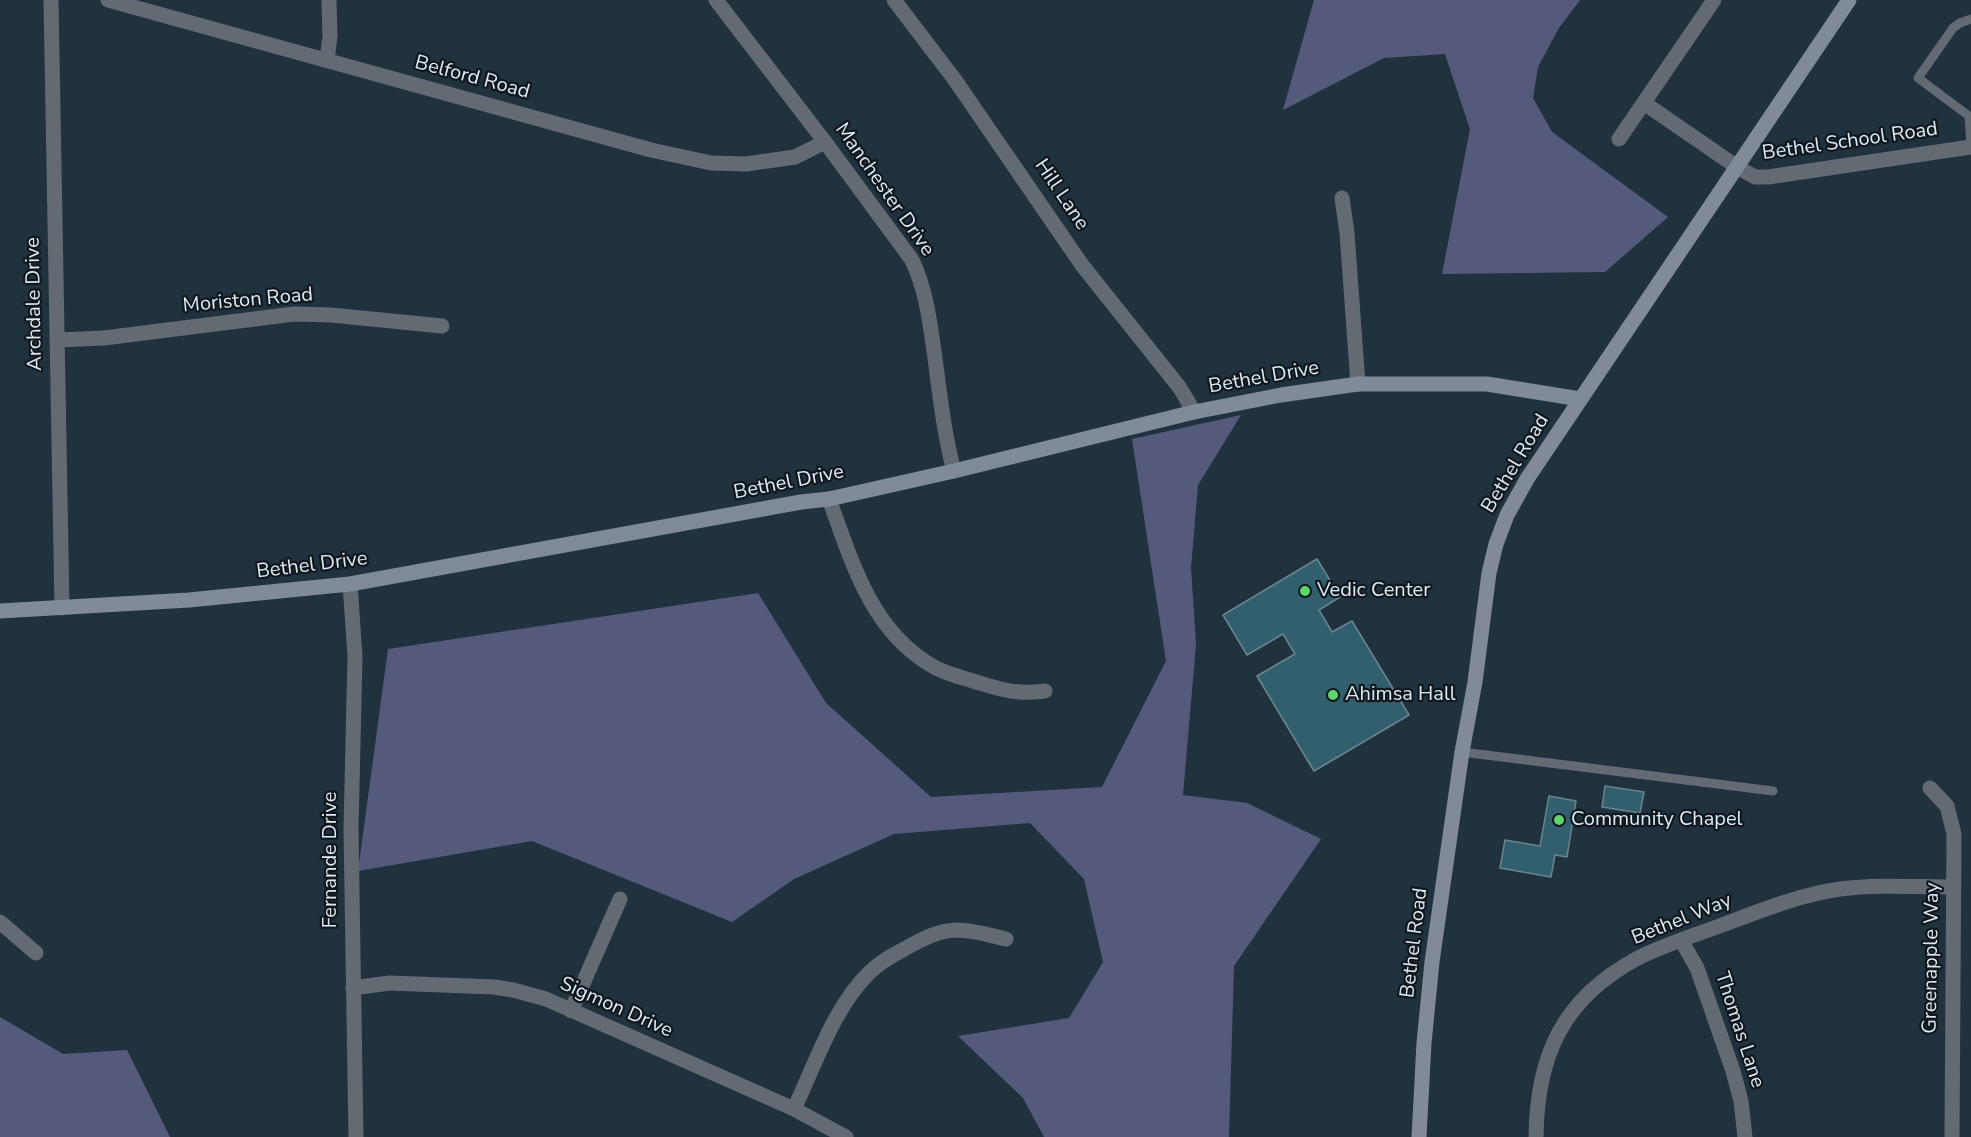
<!DOCTYPE html>
<html>
<head>
<meta charset="utf-8">
<style>
	body { margin:0 }
	canvas { display:block; background:#1f323e }
</style>
</head>
<body>
<canvas width="1971" height="1137"></canvas>
<script>
const c = document.querySelector('canvas').getContext('2d');
c.lineJoin = 'round';
function paint(path, color) {
  c.fillStyle = color;
  c.fill(path, 'evenodd');
}
function stroke(path, color, width, dash) {
  c.strokeStyle = color;
  c.lineWidth = width;
  c.lineCap = dash ? 'butt' : 'round';
  c.setLineDash(dash || []);
  c.stroke(path);
}
function drawText(font, color, halo, rows, align = 'center') {
  c.font = font + ' "Nunito Sans",sans-serif';
  c.lineWidth = 4.5;
  c.setLineDash([]);
  c.textBaseline = 'middle';
  c.strokeStyle = halo;
  c.fillStyle = color;
  for (const [text, x, y, turn = 0] of rows) {
    c.save();
    c.translate(x, y);
    c.rotate((+turn || 0) * Math.PI / 180);
    c.textAlign = isNaN(turn) ? turn : align;
    if (halo) c.strokeText(text, 0, 0);
    c.fillText(text, 0, 0);
    c.restore();
  }
}
const forest = new Path2D(`
	M 1314,0 L 1580,0 L 1559,28 L 1538,67 L 1533,98 L 1552,132 L 1668,217 L 1605,272 L 1442,274 L 1470,129 L 1445,54 L 1384,58 L 1283,110 Z
	M 1241,415 L 1198,485 L 1191,568 L 1196,644 L 1183,795 L 1247,803 L 1321,839 L 1234,966 L 1229,1137 L 1044,1137 L 1023,1098 L 958,1036 L 1069,1018 L 1103,962 L 1084,879 L 1030,823 L 894,834 L 794,879 L 732,922 L 532,841 L 358,871 L 388,649 L 758,593 L 826,703 L 931,797 L 1102,787 L 1166,661 L 1132,439 Z
	M 0,1017 L 63,1054 L 127,1050 L 170,1137 L 0,1137 Z`);
const building = new Path2D(`
	M 1317,559 L 1340,597 L 1319,610 L 1332,632 L 1352,621 L 1409,715 L 1314,771 L 1257,676 L 1295,654 L 1283,634 L 1247,655 L 1223,615 Z
	M 1605,786 L 1644,792 L 1640,813 L 1602,807 Z
	M 1549,796 L 1576,801 L 1567,857 L 1555,855 L 1551,877 L 1500,868 L 1505,840 L 1540,846 Z`);
const lane = new Path2D(`
	M 1971,19 L 1960,23 L 1953,28 L 1918,78 L 1969,116 L 1971,144
	M 1462,752 L 1773,791`);
const street = new Path2D(`
	M 51,0 L 62,608
	M 108,0 L 651,150 L 711,163 L 746,164 L 795,157 L 825,142
	M 716,0 L 825,142 L 912,260 C 927,292 930,324 935,358 C 940,396 944,434 954,471
	M 894,0 L 955,80 L 1082,265 L 1180,388 L 1194,412
	M 327,60 L 330,36 L 329,0
	M 1644,103 L 1737,167 L 1755,177 L 1768,177 L 1971,147
	M 1619,139 L 1714,0
	M 1342,198 L 1347,233 L 1358,384
	M 57,340 L 104,338 L 294,314 L 331,315 L 442,326
	M 829,499 C 851,559 869,625 926,662 C 940,672 957,676 973,681 C 1000,689 1015,695 1045,691
	M 350,584 L 355,656 L 351,829 L 356,1137
	M 1930,788 L 1947,806 L 1954,834 L 1952,1137
	M 0,922 L 36,953
	M 1681,940 L 1697,968 L 1733,1071 L 1741,1101 L 1745,1137
	M 353,988 L 389,983 L 494,987 L 513,990 L 546,999 L 794,1109 L 846,1137
	M 571,1011 L 620,899
	M 794,1109 C 815,1065 834,1006 870,972 C 881,961 895,954 908,947 C 924,938 938,931 956,930 C 973,930 989,935 1006,939
	M 1536,1137 C 1537,1055 1563,998 1638,958 C 1662,946 1689,937 1714,928 C 1755,913 1797,895 1840,889 C 1878,884 1916,887 1954,887`);
const secondary = new Path2D(`
	M 0,611 L 189,600 L 350,584 L 801,502 L 829,499 L 954,471 L 1194,412 L 1281,395 L 1358,384 L 1487,384 L 1580,399
	M 1419,1137 L 1424,1043 L 1432,962 L 1462,752 L 1475,682 L 1489,573 L 1496,544 L 1507,515 L 1527,479 L 1849,0`);
const markers = [
	[1305,591,6,"#60d56b"],
	[1333,695,6,"#60d56b"],
	[1559,820,6,"#60d56b"]
];
const streetNames = [
	["Belford Road",472,78,15],
	["Bethel School Road",1850,142,-8],
	["Manchester Drive",884,190,55],
	["Hill Lane",1061,195,56],
	["Moriston Road",248,301,-5],
	["Archdale Drive",35,304,-91],
	["Bethel Drive",1264,378,-10],
	["Bethel Road",1516,464,-59],
	["Bethel Drive",789,483,-11],
	["Bethel Drive",312,566,-7],
	["Fernande Drive",331,860,-90],
	["Bethel Way",1682,920,-22],
	["Bethel Road",1415,943,-83],
	["Greenapple Way",1932,958,-89],
	["Sigmon Drive",616,1008,24],
	["Thomas Lane",1739,1030,72]
];
const poiNames = [
	["Vedic Center",1317,591],
	["Ahimsa Hall",1345,695],
	["Community Chapel",1571,820]
];
paint(forest, '#555a7c');
paint(building, '#315f6e');
stroke(building, '#6b858e', 1.5);
stroke(lane, '#646a72', 9);
stroke(street, '#646a72', 15);
stroke(secondary, '#818a97', 15);
for (const [x, y, r, color] of markers) {
  const dot = new Path2D();
  dot.arc(x, y, r, 0, 2 * Math.PI);
  c.fillStyle = color;
  c.fill(dot);
  stroke(dot, '#10181e', 2);
}
drawText('20px', '#dee9f1', '#10181e', streetNames);
drawText('20px', '#dee9f1', '#10181e', poiNames, 'left');
</script>
</body>
</html>
